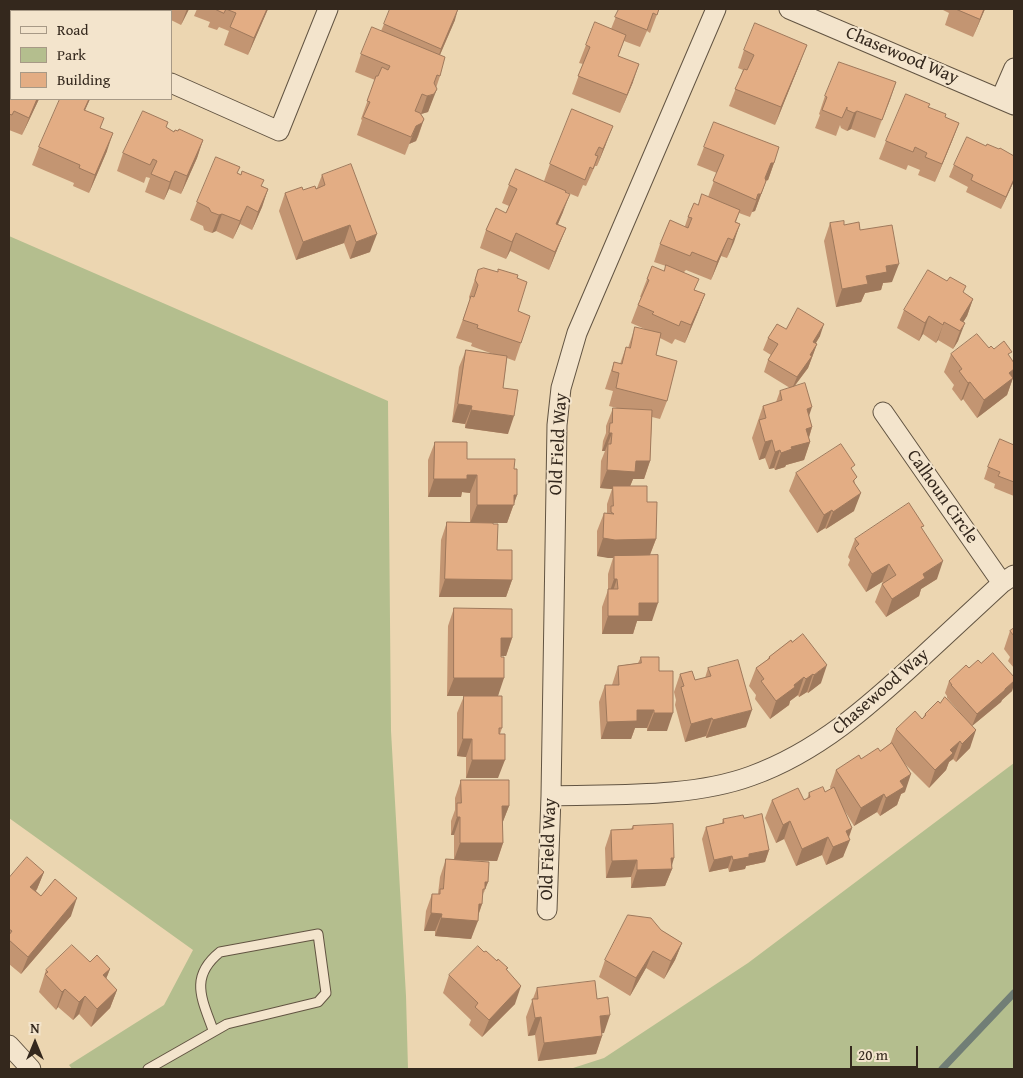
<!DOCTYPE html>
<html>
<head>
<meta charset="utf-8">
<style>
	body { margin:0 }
	#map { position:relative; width:1023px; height:1078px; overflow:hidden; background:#ecd6b1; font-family:"Gentium Book Plus",serif }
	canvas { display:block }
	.frame { position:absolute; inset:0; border:10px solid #34281d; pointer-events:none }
	.legend { position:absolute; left:10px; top:10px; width:162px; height:90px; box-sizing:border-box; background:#f3e4cc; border:1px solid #a79986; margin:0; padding:6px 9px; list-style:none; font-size:15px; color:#34281d }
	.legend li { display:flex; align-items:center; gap:10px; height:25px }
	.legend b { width:25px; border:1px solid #a79986 }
	.north { position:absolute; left:10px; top:1018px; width:50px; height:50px; -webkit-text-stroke:4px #f3e4cc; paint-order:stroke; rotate:0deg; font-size:14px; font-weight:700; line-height:20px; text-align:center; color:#34281d }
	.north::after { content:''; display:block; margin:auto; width:18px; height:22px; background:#34281d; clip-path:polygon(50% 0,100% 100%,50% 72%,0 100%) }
	.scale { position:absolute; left:850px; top:1046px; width:68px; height:22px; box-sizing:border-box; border:2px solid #34281d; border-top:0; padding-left:6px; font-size:15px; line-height:18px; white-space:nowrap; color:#34281d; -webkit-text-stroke:4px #f3e4cc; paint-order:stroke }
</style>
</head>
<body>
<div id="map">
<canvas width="1023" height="1078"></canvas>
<div class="frame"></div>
<ul class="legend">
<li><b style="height:6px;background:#f3e4cc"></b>Road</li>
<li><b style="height:14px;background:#b4be8e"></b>Park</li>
<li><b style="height:14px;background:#e3ad84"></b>Building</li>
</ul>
<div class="north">N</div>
<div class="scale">20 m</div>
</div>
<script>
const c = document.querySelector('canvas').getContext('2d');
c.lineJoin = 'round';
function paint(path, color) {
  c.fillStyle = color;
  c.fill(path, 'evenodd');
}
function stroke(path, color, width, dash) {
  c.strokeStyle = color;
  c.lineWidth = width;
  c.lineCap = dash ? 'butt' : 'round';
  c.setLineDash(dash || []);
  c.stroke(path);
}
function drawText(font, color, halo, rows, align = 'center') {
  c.font = font + ' "Gentium Book Plus",serif';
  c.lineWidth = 4;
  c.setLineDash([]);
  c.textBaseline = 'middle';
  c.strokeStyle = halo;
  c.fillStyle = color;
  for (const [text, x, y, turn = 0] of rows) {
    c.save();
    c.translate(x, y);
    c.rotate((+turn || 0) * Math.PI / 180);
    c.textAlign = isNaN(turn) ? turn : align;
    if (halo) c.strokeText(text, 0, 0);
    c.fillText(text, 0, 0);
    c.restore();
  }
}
const green = new Path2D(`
	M 9,236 L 388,401 L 391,731 L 406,996 L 408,1069 L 72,1069 L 69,1065 L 164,1005 L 193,950 L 9,818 Z
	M 1014,763 L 1014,1069 L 570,1069 L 604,1058 L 748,963 Z`);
const stream = new Path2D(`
	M 942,1069 L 1014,993`);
const lane = new Path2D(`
	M 148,1069 L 227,1024 L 318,1002 L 326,993 L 318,934 L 220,952 C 189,977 202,999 213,1030`);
const street = new Path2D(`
	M 789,9 L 1014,105
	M 9,11 L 11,12
	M 171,83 L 279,131 L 328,9
	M 1001,98 L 1014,68
	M 883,412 L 1002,583
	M 551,796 C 614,794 691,798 751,776 C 818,752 869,706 921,658 C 948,633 975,608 1002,583 L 1014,575
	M 547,910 L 551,796 L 557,425 L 561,388 L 577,333 L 716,9
	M 9,1045 L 31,1069`);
const wall = new Path2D(`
	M 162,9 L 189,9 L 181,25 L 171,20 L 171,11 L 166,11 Z
	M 197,9 L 268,9 L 248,55 L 224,45 L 229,31 L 219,27 L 217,30 L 208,27 L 210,22 L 194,16 Z
	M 619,9 L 659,9 L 650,33 L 647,31 L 640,47 L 624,41 L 618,56 L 633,82 L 620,113 L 572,94 L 583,64 L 579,63 L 586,45 L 611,29 Z
	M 941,9 L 985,9 L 973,37 L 945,25 L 949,13 Z
	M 455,20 L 440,55 L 440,76 L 428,112 L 421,114 L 424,119 L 418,137 L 416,141 L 409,144 L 405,155 L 357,135 L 362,120 L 361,119 L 375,80 L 355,72 L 361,54 L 381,31 L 384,24 Z
	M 9,49 L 11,99 L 39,99 L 22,135 L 9,130 Z
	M 744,50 L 800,63 L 775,125 L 729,106 L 743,70 L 738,68 Z
	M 896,82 L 875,138 L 851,129 L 847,131 L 841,128 L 840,125 L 836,136 L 815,128 L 820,115 L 819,114 L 825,96 Z
	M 89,99 L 90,99 L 85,110 L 100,128 L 107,151 L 89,193 L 73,186 L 74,183 L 32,165 L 39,147 Z
	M 928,107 L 945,117 L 959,123 L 952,141 L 935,182 L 918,175 L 920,170 L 908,165 L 906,170 L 879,159 L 886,141 Z
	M 166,128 L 174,132 L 203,140 L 197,158 L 181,194 L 169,189 L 164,200 L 145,192 L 150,178 L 146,177 L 144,183 L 117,171 L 123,153 Z
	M 606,144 L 597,166 L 595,166 L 586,186 L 583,185 L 578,197 L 566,192 L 563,212 L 558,224 L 566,228 L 559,245 L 549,270 L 510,251 L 506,259 L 480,248 L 486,230 L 506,213 L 509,206 L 502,203 L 509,185 L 544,181 L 550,164 Z
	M 986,146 L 1014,156 L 1014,181 L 1001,209 L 966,192 L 968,187 L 949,177 L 954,165 Z
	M 704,147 L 774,163 L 768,180 L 766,181 L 755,211 L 752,212 L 750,217 L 739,213 L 736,222 L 740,224 L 727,258 L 721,256 L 711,280 L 686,270 L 684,272 L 695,290 L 705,294 L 685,343 L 675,339 L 672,344 L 660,338 L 656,355 L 667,401 L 660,419 L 652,417 L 650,461 L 644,479 L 633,479 L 630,486 L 647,502 L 656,539 L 650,555 L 652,621 L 637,621 L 633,634 L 602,634 L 602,607 L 608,590 L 608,574 L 613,558 L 597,556 L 597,531 L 604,513 L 607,513 L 607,504 L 612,489 L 600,488 L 601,461 L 605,451 L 602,451 L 603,441 L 606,433 L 606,426 L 613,408 L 621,409 L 609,406 L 613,391 L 605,389 L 614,362 L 620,364 L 626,347 L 628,348 L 635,327 L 647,330 L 631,323 L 641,297 L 640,297 L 647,279 L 664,271 L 666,266 L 654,262 L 660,244 L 685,226 L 688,217 L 698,205 L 708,197 L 717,173 L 697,165 Z
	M 238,173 L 268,189 L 262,207 L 252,230 L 240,224 L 233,239 L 216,231 L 212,233 L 204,230 L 203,226 L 190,220 L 197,202 Z
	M 322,175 L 370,252 L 350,259 L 344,243 L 296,260 L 279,211 L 285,193 L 317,188 Z
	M 830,223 L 844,225 L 860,230 L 892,282 L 883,283 L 881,290 L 865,293 L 861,302 L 836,307 L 824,241 Z
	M 478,270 L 517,278 L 518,311 L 521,343 L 515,361 L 507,358 L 503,388 L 508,434 L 465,428 L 465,424 L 452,422 L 459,367 L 466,350 L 493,354 L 471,346 L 472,343 L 456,338 L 470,300 L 469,297 Z
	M 964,293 L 973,299 L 967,316 L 963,322 L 958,341 L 953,349 L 938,340 L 936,343 L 923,334 L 919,341 L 897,328 L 904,310 Z
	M 786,329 L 820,336 L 816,343 L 817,344 L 808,368 L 794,387 L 809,416 L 812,427 L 809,438 L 810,442 L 804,460 L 786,465 L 785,467 L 775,470 L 774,468 L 769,469 L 765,458 L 759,460 L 752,438 L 763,406 L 776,402 L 780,391 L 790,388 L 764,372 L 768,360 L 771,355 L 763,350 L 768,338 Z
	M 989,348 L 994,349 L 1010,357 L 1014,375 L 1007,395 L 977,418 L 963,399 L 961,401 L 952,389 L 954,385 L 944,372 L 951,354 Z
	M 435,442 L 467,459 L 514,469 L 517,495 L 507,523 L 493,523 L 497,550 L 512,580 L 506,597 L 439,597 L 441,540 L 447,522 L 470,522 L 470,493 L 462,492 L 461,497 L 428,497 L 428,460 Z
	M 1014,445 L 1014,496 L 994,488 L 995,484 L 984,479 L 988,467 Z
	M 853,471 L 855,484 L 854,511 L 826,529 L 825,528 L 817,533 L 789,491 L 796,473 Z
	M 922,529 L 937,579 L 921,589 L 919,596 L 886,617 L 875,602 L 882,584 L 883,583 L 882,582 L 866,592 L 848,565 L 850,560 L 848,557 L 855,539 Z
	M 454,608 L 512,638 L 506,656 L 501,656 L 498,696 L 502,728 L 500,734 L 498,778 L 466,778 L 466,757 L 457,756 L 457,713 L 464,696 L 447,696 L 448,626 Z
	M 1014,628 L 1014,668 L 1008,661 L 1010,657 L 1004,649 L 1010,631 Z
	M 791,640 L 821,683 L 808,693 L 807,692 L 799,697 L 798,695 L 790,701 L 789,705 L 770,719 L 755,699 L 756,695 L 749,686 L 756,668 L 767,660 L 769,657 Z
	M 641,657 L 659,671 L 667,731 L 647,731 L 647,728 L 635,728 L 631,739 L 601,739 L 599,702 L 605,685 L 612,685 L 618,666 L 638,663 Z
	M 981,663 L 1014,677 L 1014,684 L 1012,691 L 1002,700 L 1001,702 L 972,726 L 970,748 L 956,762 L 953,759 L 949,762 L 946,770 L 929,788 L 903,762 L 905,792 L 901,794 L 897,805 L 880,816 L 877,812 L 854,826 L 843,808 L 852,828 L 843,857 L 826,865 L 822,855 L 796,866 L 784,839 L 776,843 L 765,818 L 772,800 L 804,800 L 807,799 L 809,793 L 825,792 L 831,789 L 830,787 L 836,770 L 880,751 L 890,744 L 896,729 L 922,719 L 925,714 L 970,724 L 947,698 L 947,696 L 945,693 L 949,681 L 969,668 Z
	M 708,668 L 746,727 L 706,738 L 706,736 L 685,742 L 675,705 L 676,700 L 674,692 L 680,674 L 695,680 L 705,678 Z
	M 461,780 L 509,806 L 502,824 L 503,843 L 497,861 L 465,860 L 488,882 L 482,896 L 482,904 L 471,939 L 435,936 L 435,931 L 424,931 L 426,911 L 432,894 L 438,894 L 440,877 L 446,859 L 454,860 L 454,835 L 451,835 L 451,821 L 455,810 L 455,798 Z
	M 744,818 L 769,850 L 765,862 L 746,866 L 745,869 L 729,872 L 728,868 L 709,872 L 702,839 L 706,827 L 722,823 L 723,819 Z
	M 633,826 L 672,866 L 672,869 L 665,886 L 631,888 L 631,877 L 606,878 L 605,848 L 611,830 L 631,829 Z
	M 44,872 L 37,889 L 36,891 L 41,896 L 71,916 L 21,974 L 9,964 L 9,878 Z
	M 661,930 L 682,943 L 675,960 L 664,979 L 646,968 L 630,996 L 599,977 L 605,960 Z
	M 484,952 L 507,970 L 515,1004 L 482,1037 L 469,1025 L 471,1020 L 443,993 L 449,975 Z
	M 90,962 L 110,969 L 106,979 L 117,990 L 110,1008 L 91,1027 L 79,1014 L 73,1020 L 58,1007 L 56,1010 L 39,992 L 46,970 Z
	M 537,988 L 597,999 L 604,1033 L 602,1033 L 602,1036 L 596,1054 L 538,1061 L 535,1035 L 528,1036 L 526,1017 Z`);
const shadedWall = new Path2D(`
	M 187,9 L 189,9 L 181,25 Z
	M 267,9 L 268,9 L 248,55 L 254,38 Z
	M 458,9 L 455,20 L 435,66 L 441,49 Z
	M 984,9 L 985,9 L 973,37 L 980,19 Z
	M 807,45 L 800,63 L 775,125 L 781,107 Z
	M 639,64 L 633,82 L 620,113 L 627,95 Z
	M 896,82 L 890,100 L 875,138 L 882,120 Z
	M 437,89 L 428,112 L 421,114 L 427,96 L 430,96 Z
	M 37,99 L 39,99 L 22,135 L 29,118 Z
	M 89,99 L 90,99 L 77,128 L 84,110 Z
	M 857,111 L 851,129 L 847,131 L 854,113 Z
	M 424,119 L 416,141 L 409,144 L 405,155 L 416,126 Z
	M 959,123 L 952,141 L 935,182 L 942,164 Z
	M 613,126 L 606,144 L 597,166 L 603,149 Z
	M 113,133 L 107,151 L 89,193 L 95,175 Z
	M 203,140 L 197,158 L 181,194 L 187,176 Z
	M 771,163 L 774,163 L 768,180 L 764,181 L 766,181 L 755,211 L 752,212 L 750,217 Z
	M 175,171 L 169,189 L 164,200 L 170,182 Z
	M 1014,179 L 1014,181 L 1001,209 L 1006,197 Z
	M 268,189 L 262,207 L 252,230 L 258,212 Z
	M 570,194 L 563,212 L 550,242 L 556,224 Z
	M 247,206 L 240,224 L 233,239 L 240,221 Z
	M 222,214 L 216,231 L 212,233 L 219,215 Z
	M 740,224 L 734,242 L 727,258 L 733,240 Z
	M 350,225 L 344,243 L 296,260 L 303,242 Z
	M 566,228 L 559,245 L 549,270 L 555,252 Z
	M 516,233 L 510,251 L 506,259 L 512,242 Z
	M 377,234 L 370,252 L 350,259 L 356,242 Z
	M 728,238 L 721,256 L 711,280 L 717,262 Z
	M 899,264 L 892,282 L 883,283 L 881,290 L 865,293 L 861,302 L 836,307 L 842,289 L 886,266 Z
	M 705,294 L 698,312 L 685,343 L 691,325 Z
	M 973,299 L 967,316 L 958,331 L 960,320 Z
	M 929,316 L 923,334 L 919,341 L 925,323 Z
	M 944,322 L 938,340 L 936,343 L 943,325 Z
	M 965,323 L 958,341 L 953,349 L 960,331 Z
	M 824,324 L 820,336 L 809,354 L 813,342 Z
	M 817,344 L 808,368 L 792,389 L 797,377 Z
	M 1014,369 L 1014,375 L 1007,395 L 977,418 L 984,400 L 1009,373 Z
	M 970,382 L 963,399 L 961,401 L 968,383 Z
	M 458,404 L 472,406 L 465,424 L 452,422 Z
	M 812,407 L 806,425 L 807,409 Z
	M 471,410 L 514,416 L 508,434 L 465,428 Z
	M 812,427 L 807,443 L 810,442 L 804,460 L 786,465 L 785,467 L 775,470 L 781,453 L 791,447 L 806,429 Z
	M 609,433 L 612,433 L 605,451 L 602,451 Z
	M 772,440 L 765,458 L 759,460 L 765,442 Z
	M 780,450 L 774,468 L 769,469 L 775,452 Z
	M 636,461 L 650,461 L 644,479 L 633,479 L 629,489 L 613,486 L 612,489 L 600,488 L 607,470 Z
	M 467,475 L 477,475 L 470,493 L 462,492 L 461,497 L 428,497 L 434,479 Z
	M 861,493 L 854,511 L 826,529 L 833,512 Z
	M 514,495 L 517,495 L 507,523 L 470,523 L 477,505 Z
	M 832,510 L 825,528 L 817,533 L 824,515 Z
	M 603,538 L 656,539 L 649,557 L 614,556 L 613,558 L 608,558 L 597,556 Z
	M 943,561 L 937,579 L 921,589 L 919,596 L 886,617 L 892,599 L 923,574 Z
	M 889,564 L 882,582 L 866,592 L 872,574 Z
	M 445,579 L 512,580 L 506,597 L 439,597 Z
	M 614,579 L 617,579 L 611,597 L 608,597 Z
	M 639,603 L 658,603 L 652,621 L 637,621 L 633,634 L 602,634 L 608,616 Z
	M 501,638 L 512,638 L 506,656 L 494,656 Z
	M 827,665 L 821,683 L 808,693 L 814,675 Z
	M 813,674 L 807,692 L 799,697 L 806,679 Z
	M 804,677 L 798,695 L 790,701 L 789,705 L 770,719 L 776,701 L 794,685 Z
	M 454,678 L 504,678 L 498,696 L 447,696 Z
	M 1014,681 L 1014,684 L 1012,691 L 1002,700 L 1001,702 L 972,726 L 977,714 Z
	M 637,710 L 654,710 L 647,728 L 635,728 L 631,739 L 601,739 L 607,722 Z
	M 752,710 L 746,727 L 706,738 L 713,720 Z
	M 654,713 L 673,713 L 667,731 L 647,731 Z
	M 712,718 L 706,736 L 685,742 L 691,724 Z
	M 976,730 L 970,748 L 956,762 L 962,744 Z
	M 463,739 L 472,739 L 466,757 L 457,756 Z
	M 960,741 L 953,759 L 949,762 L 946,770 L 929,788 L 935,770 L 950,750 Z
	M 472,760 L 505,760 L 498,778 L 466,778 Z
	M 911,774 L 905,792 L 901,794 L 897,805 L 880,816 L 886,798 L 900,781 Z
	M 884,794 L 877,812 L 854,826 L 861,808 Z
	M 502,806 L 509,806 L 502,824 Z
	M 457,817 L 460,817 L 454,835 L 451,835 Z
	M 790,821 L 784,839 L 776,843 L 783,825 Z
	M 852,828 L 847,841 L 850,840 L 843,857 L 826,865 L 833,847 L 846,831 Z
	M 828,837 L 822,855 L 796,866 L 802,849 Z
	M 460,843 L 503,843 L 497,861 L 454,860 Z
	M 769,850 L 765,862 L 746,866 L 745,869 L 729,872 L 733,860 L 749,854 Z
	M 732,856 L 728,868 L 709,872 L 714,860 Z
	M 671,858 L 674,858 L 671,869 L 672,869 L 665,886 L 631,888 L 637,870 Z
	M 637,860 L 631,877 L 606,878 L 612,861 Z
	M 44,872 L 37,889 L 24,905 L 30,887 Z
	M 485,882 L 488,882 L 481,900 L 485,889 Z
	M 77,898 L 71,916 L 21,974 L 28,957 Z
	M 479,904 L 482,904 L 476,921 L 478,921 L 471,939 L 435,936 L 441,918 Z
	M 431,913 L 442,914 L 435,931 L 424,931 Z
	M 682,943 L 675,960 L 664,979 L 671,961 Z
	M 653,951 L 646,968 L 630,996 L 636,978 Z
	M 110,969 L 103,986 L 103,975 Z
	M 521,986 L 515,1004 L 482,1037 L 489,1020 Z
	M 65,989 L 58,1007 L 56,1010 L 62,992 Z
	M 117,990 L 110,1008 L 91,1027 L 97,1009 Z
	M 85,996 L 79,1014 L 73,1020 L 79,1002 Z
	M 610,1015 L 604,1033 L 594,1034 L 600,1016 Z
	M 541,1017 L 535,1035 L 528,1036 L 535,1018 Z
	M 602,1036 L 596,1054 L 538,1061 L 544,1043 Z`);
const building = new Path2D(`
	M 215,9 L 267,9 L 254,38 L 230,27 L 236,13 L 226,9 L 224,13 Z
	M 390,9 L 458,9 L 441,49 L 384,24 Z
	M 619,9 L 659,9 L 657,15 L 653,13 L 647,30 L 615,17 Z
	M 956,9 L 984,9 L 980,19 Z
	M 595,22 L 626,35 L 618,56 L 639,64 L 627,95 L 578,76 L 590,47 L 586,45 Z
	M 755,23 L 807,45 L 781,107 L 735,89 L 744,69 L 747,70 L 754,55 L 744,50 Z
	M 372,27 L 445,57 L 440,76 L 437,75 L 434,83 L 437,89 L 434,94 L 427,96 L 422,94 L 415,111 L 420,113 L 424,119 L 422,123 L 416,126 L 411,137 L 363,117 L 370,102 L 367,101 L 376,76 L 378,76 L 382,67 L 388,70 L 390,66 L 361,54 Z
	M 9,49 L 11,50 L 11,99 L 37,99 L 29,118 L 14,111 L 12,115 L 9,114 Z
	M 839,62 L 896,82 L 882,120 L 857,111 L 854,113 L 847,110 L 847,107 L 842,118 L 822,110 L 827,97 L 825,96 Z
	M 906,94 L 930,104 L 928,107 L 946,114 L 945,117 L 959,123 L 942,164 L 925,157 L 927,153 L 915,147 L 913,152 L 886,141 Z
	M 60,99 L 89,99 L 84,110 L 104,118 L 100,128 L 113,133 L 95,175 L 79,168 L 80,165 L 39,147 Z
	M 572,109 L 613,126 L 603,149 L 599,147 L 595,155 L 598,156 L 593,169 L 590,167 L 585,180 L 550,164 Z
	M 143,111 L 168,122 L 166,127 L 174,132 L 175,130 L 178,131 L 179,129 L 203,140 L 187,176 L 175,171 L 170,182 L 151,174 L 157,161 L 153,159 L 150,165 L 123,153 Z
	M 714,122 L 779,147 L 774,163 L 771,163 L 765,178 L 766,181 L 761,194 L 758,194 L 756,200 L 713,181 L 724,155 L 704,147 Z
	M 967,137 L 986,146 L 987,144 L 999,149 L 1000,148 L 1014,156 L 1014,179 L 1006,197 L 971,180 L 973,175 L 954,165 Z
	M 216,157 L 240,167 L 237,173 L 241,175 L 242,171 L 264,180 L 261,186 L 268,189 L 258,212 L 247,206 L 240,221 L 222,214 L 219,215 L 211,212 L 209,208 L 197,202 Z
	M 351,164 L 377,234 L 356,242 L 350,225 L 303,242 L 285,193 L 302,187 L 303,190 L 315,186 L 316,189 L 325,185 L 322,175 Z
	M 516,169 L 566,191 L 565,192 L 570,194 L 556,224 L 566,228 L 555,252 L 516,233 L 512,242 L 486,230 L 496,208 L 506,213 L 517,189 L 509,185 Z
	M 702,194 L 740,210 L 735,222 L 740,224 L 733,240 L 728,238 L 717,262 L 692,252 L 690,256 L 660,244 L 670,220 L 688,228 L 692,218 L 688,217 L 694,203 L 698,205 Z
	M 844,221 L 844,225 L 859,222 L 860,230 L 892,225 L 899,264 L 886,266 L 887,272 L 866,276 L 868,284 L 842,289 L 830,223 Z
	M 666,265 L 699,279 L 694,290 L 705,294 L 691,325 L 681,321 L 679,326 L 652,314 L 654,312 L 638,305 L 649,280 L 647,279 L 652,266 L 664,271 Z
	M 484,268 L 498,272 L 498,269 L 518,275 L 517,278 L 527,282 L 518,311 L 530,316 L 521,343 L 477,328 L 478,325 L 463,320 L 471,296 L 474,297 L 478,285 L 475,280 L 478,270 Z
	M 928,270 L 947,281 L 950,277 L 966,286 L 963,292 L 973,299 L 960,320 L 965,323 L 960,331 L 944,322 L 943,325 L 929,316 L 925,323 L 904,310 Z
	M 798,308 L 824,324 L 813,342 L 817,344 L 810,355 L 812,356 L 797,377 L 768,360 L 778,344 L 768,338 L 777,324 L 786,329 Z
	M 635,327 L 661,333 L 656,355 L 677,361 L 667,401 L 616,388 L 619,373 L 612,371 L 614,362 L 622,364 L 626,347 L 630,348 Z
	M 977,334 L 989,348 L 991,346 L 994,349 L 1004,341 L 1012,352 L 1008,354 L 1014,363 L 1014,369 L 1009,373 L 1013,378 L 984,400 L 970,382 L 968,383 L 959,371 L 962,369 L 951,354 Z
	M 466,350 L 507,356 L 503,388 L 518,390 L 514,416 L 471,410 L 472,406 L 458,404 Z
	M 805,383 L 812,407 L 807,409 L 812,427 L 806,429 L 810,442 L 791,447 L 792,449 L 781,453 L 780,450 L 775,452 L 772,440 L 765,442 L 759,420 L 766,418 L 763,406 L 782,400 L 780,391 Z
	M 613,408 L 652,410 L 650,461 L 636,461 L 635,472 L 607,470 L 608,444 L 611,444 L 612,433 L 609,433 L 610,423 L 612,423 Z
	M 1000,439 L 1014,445 L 1014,482 L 998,476 L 1000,472 L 988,467 Z
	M 435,442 L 467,442 L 467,459 L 515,459 L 514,469 L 517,469 L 517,495 L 514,495 L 514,505 L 477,505 L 477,475 L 467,475 L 467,479 L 434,479 Z
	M 841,444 L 855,465 L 851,468 L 857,477 L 853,481 L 861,493 L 833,512 L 832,510 L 824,515 L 796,473 Z
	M 613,486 L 647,486 L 647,502 L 657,502 L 656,539 L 615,540 L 603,538 L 604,513 L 614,514 L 611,512 L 611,506 L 613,506 Z
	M 909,503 L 924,526 L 921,527 L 943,561 L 923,574 L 925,578 L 892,599 L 882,584 L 896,575 L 889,564 L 872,574 L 855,548 L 859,544 L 855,539 Z
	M 447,522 L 493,523 L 493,524 L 498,524 L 497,550 L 512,550 L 512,580 L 445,579 Z
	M 658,555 L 658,603 L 639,603 L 639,616 L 608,616 L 608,589 L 618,589 L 617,579 L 614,579 L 614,556 Z
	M 454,608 L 512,609 L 512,638 L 501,638 L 501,657 L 504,657 L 504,678 L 454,678 Z
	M 1014,628 L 1014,636 L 1010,631 Z
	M 803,634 L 827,665 L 814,675 L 813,674 L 806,679 L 804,677 L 794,685 L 795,687 L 776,701 L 761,681 L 764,679 L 756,668 L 770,658 L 769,657 L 791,640 L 792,642 Z
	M 993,653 L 1014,677 L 1014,681 L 1005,689 L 1005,690 L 977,714 L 951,685 L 952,685 L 949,681 L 966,665 L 969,668 L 978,660 L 981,663 Z
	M 641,657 L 659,657 L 659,671 L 673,671 L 673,713 L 654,713 L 654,710 L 637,710 L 637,721 L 607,722 L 605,685 L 619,685 L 618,666 L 641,663 Z
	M 738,660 L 752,710 L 713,720 L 712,718 L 691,724 L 681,687 L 684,686 L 680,674 L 692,671 L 695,680 L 711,676 L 708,668 Z
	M 464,696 L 502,696 L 502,728 L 499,728 L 499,734 L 505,734 L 505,760 L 472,760 L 472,739 L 463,739 Z
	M 945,697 L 976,730 L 962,744 L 960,741 L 950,750 L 953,753 L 935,770 L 896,729 L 915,711 L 922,719 L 926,715 L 925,714 L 938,701 L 940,703 Z
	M 892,743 L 911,774 L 900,781 L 904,787 L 886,798 L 884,794 L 861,808 L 836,770 L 859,755 L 861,759 L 878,748 L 880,751 Z
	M 461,780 L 509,780 L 509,806 L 502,806 L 503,843 L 460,843 L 460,817 L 457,817 L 457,803 L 461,803 Z
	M 823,787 L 825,792 L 834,787 L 852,828 L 846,831 L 850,840 L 833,847 L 828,837 L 802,849 L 790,821 L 783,825 L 772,800 L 798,788 L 804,800 L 810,797 L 809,793 Z
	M 762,814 L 769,850 L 749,854 L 749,857 L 733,860 L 732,856 L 714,860 L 706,827 L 724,823 L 723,819 L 743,815 L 744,818 Z
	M 673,824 L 674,858 L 671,858 L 672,869 L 637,870 L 637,860 L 612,861 L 611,830 L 633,829 L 633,826 Z
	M 27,857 L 44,872 L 30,887 L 41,896 L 55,879 L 77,898 L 28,957 L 9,940 L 9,935 L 12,931 L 9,929 L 9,878 Z
	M 446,859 L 489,862 L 488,882 L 485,882 L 485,889 L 483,889 L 482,904 L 479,904 L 478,921 L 441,918 L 442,914 L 431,913 L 432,894 L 440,894 L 440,889 L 443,889 Z
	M 628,915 L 651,918 L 661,930 L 682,943 L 671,961 L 653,951 L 636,978 L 605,960 Z
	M 72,945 L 90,962 L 97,955 L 110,969 L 103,975 L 117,990 L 97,1009 L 85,996 L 79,1002 L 65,989 L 62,992 L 45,974 L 48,972 L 46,970 Z
	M 478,946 L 484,952 L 486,951 L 497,961 L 498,959 L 508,968 L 506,969 L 521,986 L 489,1020 L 475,1007 L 478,1003 L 449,975 Z
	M 595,981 L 597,999 L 608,997 L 610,1015 L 600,1016 L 602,1036 L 544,1043 L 541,1017 L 535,1018 L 532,999 L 538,999 L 537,988 Z`);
const streetNames = [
	["Chasewood Way",902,56,23],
	["Old Field Way",559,444,-87],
	["Calhoun Circle",942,497,55],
	["Chasewood Way",881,692,-41],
	["Old Field Way",549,849,-88]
];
paint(green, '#b4be8e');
stroke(stream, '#717e76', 7);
stroke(lane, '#625442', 11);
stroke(street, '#625442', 21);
stroke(lane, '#f3e4cc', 9);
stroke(street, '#f3e4cc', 19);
paint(wall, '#c39572');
paint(shadedWall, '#9f795c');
paint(building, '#e3ad84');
stroke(building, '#9f795c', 1);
drawText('18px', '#34281d', '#f3e4cc', streetNames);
</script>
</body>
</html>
